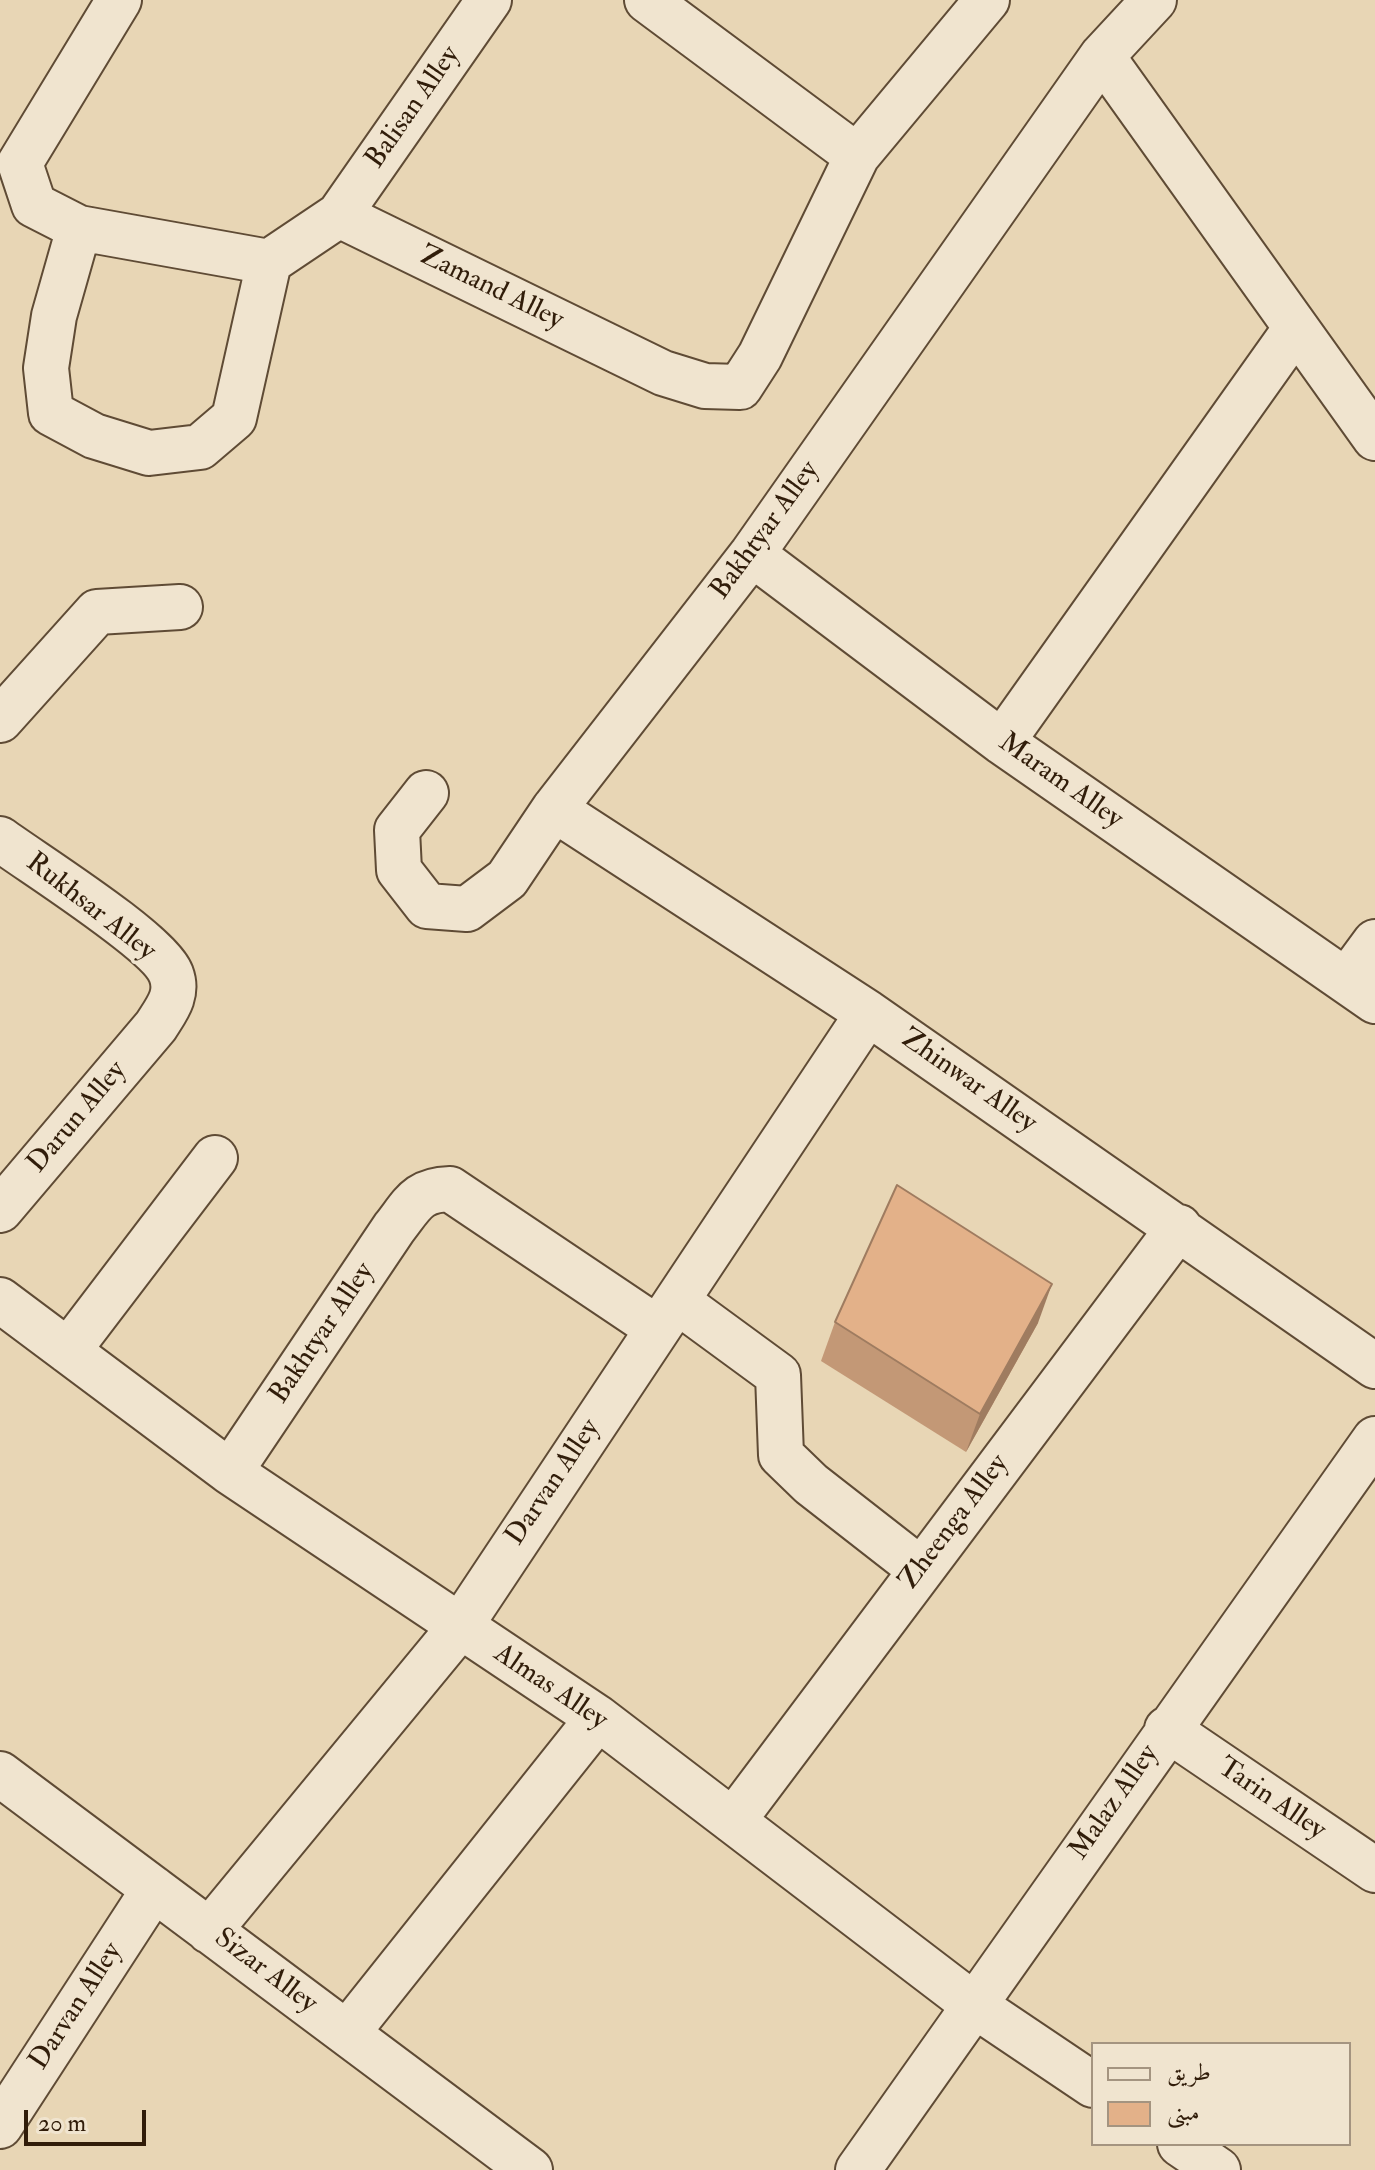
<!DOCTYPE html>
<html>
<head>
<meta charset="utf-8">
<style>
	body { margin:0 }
	#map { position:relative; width:1375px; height:2170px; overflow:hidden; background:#e8d6b5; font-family:"IM FELL Double Pica",Amiri,serif }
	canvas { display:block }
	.legend { position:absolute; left:1091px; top:2042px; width:260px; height:104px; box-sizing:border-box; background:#f0e4cf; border:2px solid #a49480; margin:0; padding:10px 14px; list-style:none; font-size:24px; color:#311d0a }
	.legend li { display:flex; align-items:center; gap:16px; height:40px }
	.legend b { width:40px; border:2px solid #a49480 }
	.scale { position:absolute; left:24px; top:2110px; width:122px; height:36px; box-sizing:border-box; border:4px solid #311d0a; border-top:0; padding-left:10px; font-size:24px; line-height:28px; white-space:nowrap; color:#311d0a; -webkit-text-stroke:6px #f0e4cf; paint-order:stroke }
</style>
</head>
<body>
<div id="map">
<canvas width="1375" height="2170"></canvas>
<ul class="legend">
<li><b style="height:10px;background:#f0e4cf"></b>طريق</li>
<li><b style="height:22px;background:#e3b189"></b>مبنى</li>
</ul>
<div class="scale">20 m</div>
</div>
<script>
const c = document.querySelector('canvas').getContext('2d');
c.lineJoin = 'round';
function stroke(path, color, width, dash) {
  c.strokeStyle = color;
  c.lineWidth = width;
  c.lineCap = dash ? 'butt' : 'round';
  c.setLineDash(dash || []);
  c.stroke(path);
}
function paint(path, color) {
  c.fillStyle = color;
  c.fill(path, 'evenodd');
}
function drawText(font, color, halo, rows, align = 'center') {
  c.font = font + ' "IM FELL Double Pica",serif';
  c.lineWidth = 7;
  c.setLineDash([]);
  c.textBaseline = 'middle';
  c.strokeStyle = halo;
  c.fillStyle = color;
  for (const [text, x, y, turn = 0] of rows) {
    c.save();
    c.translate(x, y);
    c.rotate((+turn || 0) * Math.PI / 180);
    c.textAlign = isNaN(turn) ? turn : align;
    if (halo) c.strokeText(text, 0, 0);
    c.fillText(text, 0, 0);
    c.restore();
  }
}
const minor = new Path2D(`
	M 119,0 L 20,163 L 34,205 L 79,228 L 269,262 L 339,215 L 489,0
	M 647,0 L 857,156
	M 1102,56 L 1375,438
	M 339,215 L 663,373 L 705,386 L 740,387 L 760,356 L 857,156 L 987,0
	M 79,228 L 54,316 L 46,368 L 51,413 L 94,436 L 149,453 L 200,447 L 234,418 L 269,262
	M 752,554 L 1002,742 L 1375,1001
	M 0,720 L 97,612 L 180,607
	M 1002,742 L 1296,328
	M 426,793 L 397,830 L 399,870 L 427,906 L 467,909 L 507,879 L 554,809 L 752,554 L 1102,56 L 1154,0
	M 554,809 L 868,1013 L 1375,1366
	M 0,839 C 34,864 159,942 171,974 C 179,995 166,1010 156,1026 L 0,1210
	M 1347,980 L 1375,942
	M 0,1300 L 230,1472 L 598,1718 L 974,2005 L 1093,2085
	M 677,1301 L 778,1375 L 781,1455 L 811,1484 L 920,1569
	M 68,1351 L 215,1158
	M 230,1472 L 394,1228 C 413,1204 417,1190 450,1189 L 657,1328
	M 1167,1729 L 1375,1870
	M 0,1774 L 530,2170
	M 733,1821 L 1179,1227
	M 209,1931 L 459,1628 L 868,1013
	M 347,2033 L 598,1718
	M 0,2126 L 154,1889
	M 1180,2144 L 1218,2170
	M 858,2170 L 1375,1439`);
const wall = new Path2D(`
	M 835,1322 L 1038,1323 L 966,1452 L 821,1361 Z`);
const shadedWall = new Path2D(`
	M 1052,1284 L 1038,1323 L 966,1452 L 980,1414 Z`);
const building = new Path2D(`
	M 897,1185 L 1052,1284 L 980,1414 L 835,1322 Z`);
const streetNames = [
	["Balisan Alley",414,108,-55],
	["Zamand Alley",491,289,26],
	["Bakhtyar Alley",766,531,-54],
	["Maram Alley",1060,782,35],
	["Rukhsar Alley",90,908,38],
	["Zhinwar Alley",968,1082,35],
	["Darun Alley",78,1118,-50],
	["Bakhtyar Alley",323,1334,-56],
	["Darvan Alley",554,1483,-56],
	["Zheenga Alley",955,1523,-53],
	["Almas Alley",550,1688,34],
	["Tarin Alley",1271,1800,34],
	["Malaz Alley",1115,1803,-55],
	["Sizar Alley",265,1972,37],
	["Darvan Alley",77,2007,-57]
];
stroke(minor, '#5f4b35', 48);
stroke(minor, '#f0e4cf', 44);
paint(wall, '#c39876');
paint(shadedWall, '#9f7c60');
paint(building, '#e3b189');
stroke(building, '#9f7c60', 2);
drawText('28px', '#311d0a', '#f0e4cf', streetNames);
</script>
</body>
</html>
